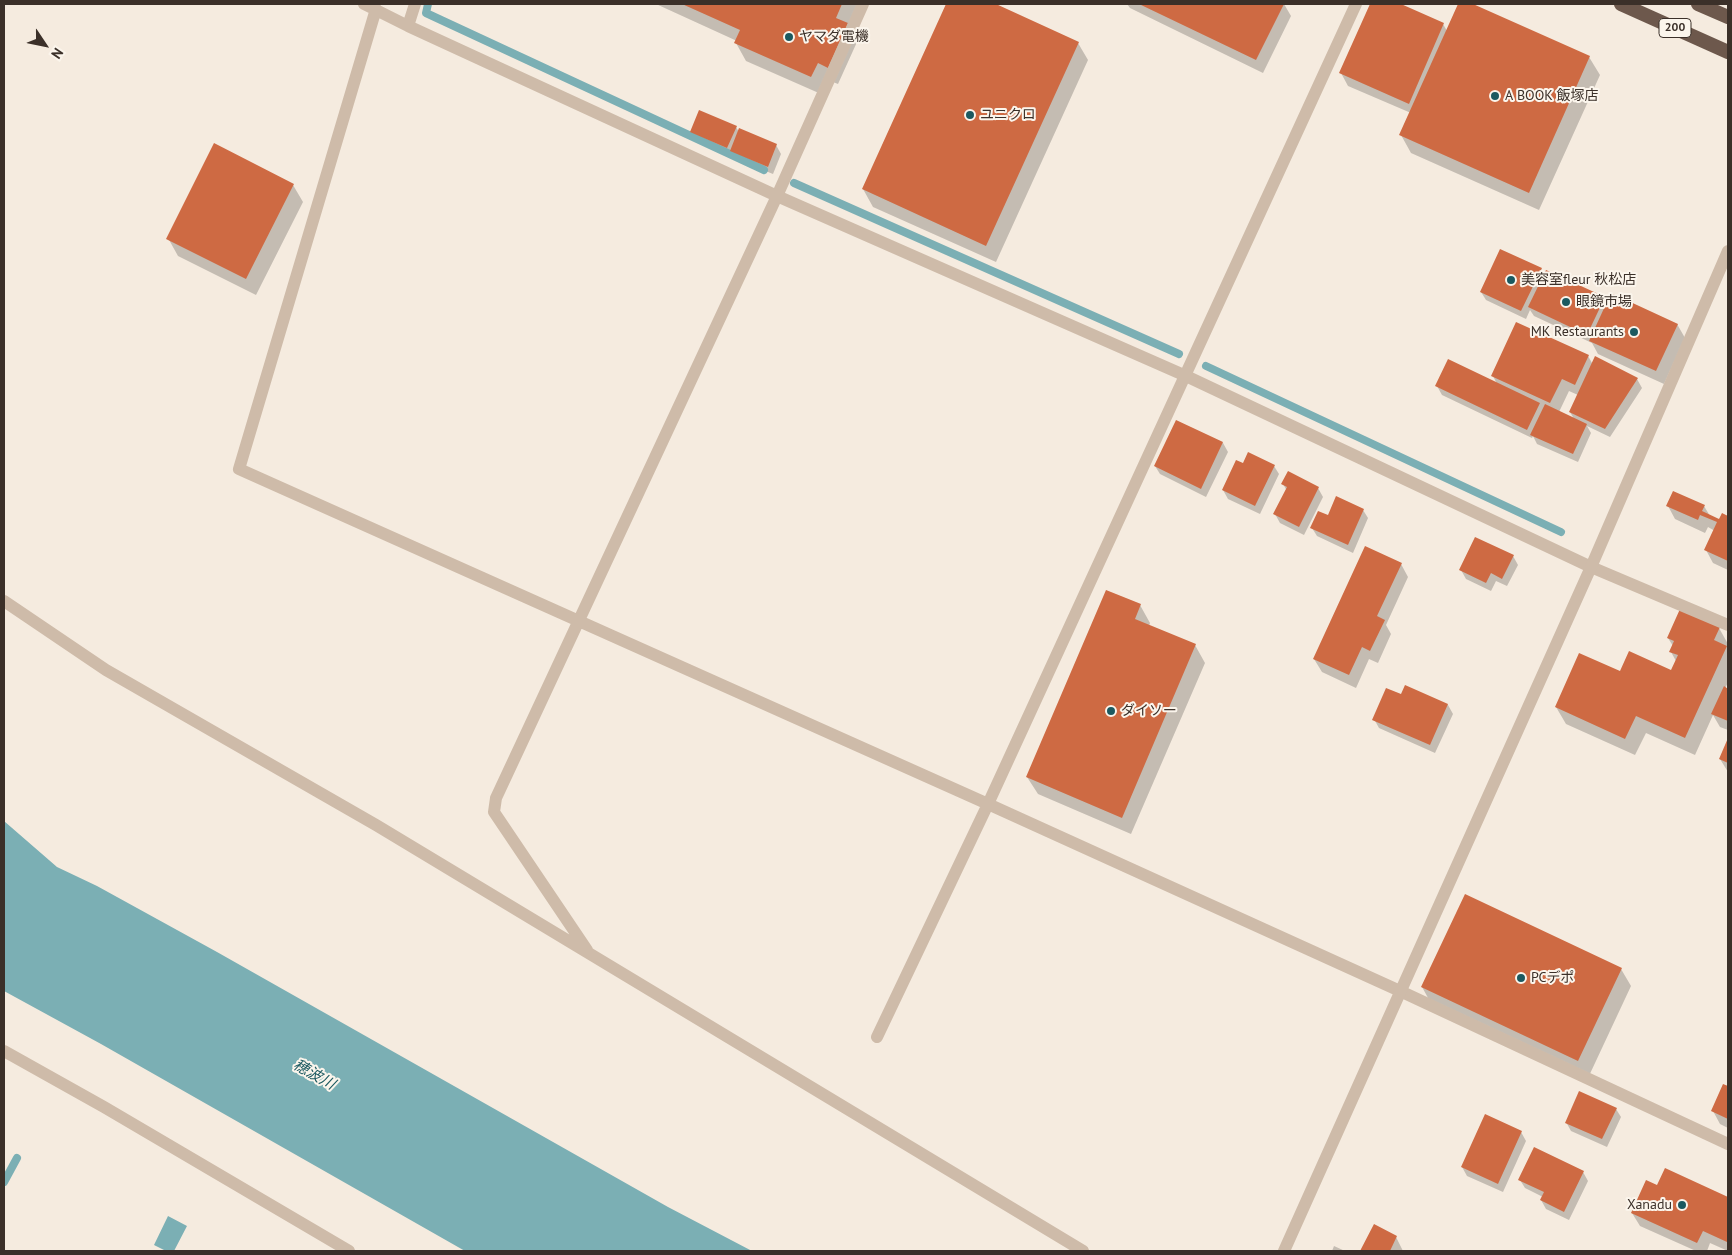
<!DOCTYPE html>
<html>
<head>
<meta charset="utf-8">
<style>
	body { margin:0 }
	#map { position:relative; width:1732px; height:1255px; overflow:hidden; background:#f5ebdf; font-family:"PT Sans",sans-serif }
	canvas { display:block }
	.frame { position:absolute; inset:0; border:5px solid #3b3029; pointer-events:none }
	.north { position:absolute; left:20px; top:20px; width:50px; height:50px; -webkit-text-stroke:4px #fbf5ec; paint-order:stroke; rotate:124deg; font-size:14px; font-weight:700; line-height:20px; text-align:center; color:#3b3029 }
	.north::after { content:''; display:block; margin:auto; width:18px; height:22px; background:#3b3029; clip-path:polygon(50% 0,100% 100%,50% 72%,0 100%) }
</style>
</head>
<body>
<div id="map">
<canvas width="1732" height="1255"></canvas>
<div class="frame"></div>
<div class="north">N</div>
</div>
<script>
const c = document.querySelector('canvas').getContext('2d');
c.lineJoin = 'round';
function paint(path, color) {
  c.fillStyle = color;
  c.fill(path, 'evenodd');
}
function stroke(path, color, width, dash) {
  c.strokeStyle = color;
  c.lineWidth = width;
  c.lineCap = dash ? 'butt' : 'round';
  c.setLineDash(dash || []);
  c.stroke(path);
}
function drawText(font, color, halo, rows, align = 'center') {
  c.font = font + ' "PT Sans","Noto Sans JP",sans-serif';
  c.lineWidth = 4;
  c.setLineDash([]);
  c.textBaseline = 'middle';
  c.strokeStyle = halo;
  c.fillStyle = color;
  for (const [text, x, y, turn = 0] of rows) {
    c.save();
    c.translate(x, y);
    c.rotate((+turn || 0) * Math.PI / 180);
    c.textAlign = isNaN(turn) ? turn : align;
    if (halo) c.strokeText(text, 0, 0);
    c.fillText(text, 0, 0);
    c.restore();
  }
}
const water = new Path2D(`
	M 4,821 L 57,867 L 97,886 L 217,952 L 668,1207 L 752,1251 L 465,1251 L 101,1044 L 4,991 Z
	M 168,1216 L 187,1226 L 174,1251 L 166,1251 L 154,1245 Z`);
const shadow = new Path2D(`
	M 656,4 L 859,4 L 849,27 L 857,42 L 838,84 L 828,80 L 821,94 L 746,61 L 736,43 L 737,41 Z
	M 947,4 L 993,4 L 1078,43 L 1088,60 L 996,262 L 873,207 L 863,189 Z
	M 1127,4 L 1284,4 L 1291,16 L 1263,73 L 1130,8 Z
	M 1371,4 L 1397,4 L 1443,24 L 1447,31 L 1460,4 L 1470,4 L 1589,57 L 1600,75 L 1539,210 L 1411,153 L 1401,135 L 1411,113 L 1348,86 L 1341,73 Z
	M 736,127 L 739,132 L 776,145 L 781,154 L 773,174 L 736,159 L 733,154 L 732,156 L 696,141 L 691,132 Z
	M 293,185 L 303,202 L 256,295 L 178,256 L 168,238 Z
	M 1541,269 L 1544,275 L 1546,271 L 1604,298 L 1607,304 L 1677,324 L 1685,338 L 1664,384 L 1598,354 L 1592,343 L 1534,316 L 1530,310 L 1526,319 L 1486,300 L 1481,292 Z
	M 1588,356 L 1592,363 L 1637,379 L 1642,388 L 1610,437 L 1587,426 L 1591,433 L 1578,462 L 1537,444 L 1533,436 L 1532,438 L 1442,395 L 1437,386 L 1497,384 L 1493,376 ZM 1569,391 L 1578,395 L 1570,412 L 1574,419 L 1559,412 Z
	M 1177,421 L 1223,443 L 1228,452 L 1206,497 L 1160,474 L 1155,466 Z
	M 1244,464 L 1274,466 L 1279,474 L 1260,514 L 1228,499 L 1223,490 Z
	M 1283,484 L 1318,488 L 1323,497 L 1304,535 L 1280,523 L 1275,514 L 1287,491 Z
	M 1668,506 L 1704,506 L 1710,516 L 1719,520 L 1722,514 L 1728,517 L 1728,570 L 1713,563 L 1706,550 L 1715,531 L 1708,527 L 1705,533 L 1675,519 Z
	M 1363,510 L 1368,518 L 1353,553 L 1317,536 L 1312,528 L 1328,517 Z
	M 1513,556 L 1518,565 L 1507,586 L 1496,581 L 1491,591 L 1466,579 L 1461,570 Z
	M 1401,564 L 1408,577 L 1386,625 L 1391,634 L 1378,663 L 1369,659 L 1356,688 L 1322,672 L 1314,659 Z
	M 1140,605 L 1150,623 L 1149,626 L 1195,645 L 1205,663 L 1131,834 L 1038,794 L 1027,777 Z
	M 1719,628 L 1728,644 L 1728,682 L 1725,689 L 1728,690 L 1728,730 L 1720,727 L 1713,715 L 1695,755 L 1646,733 L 1635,755 L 1566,724 L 1556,707 L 1621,673 L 1672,672 L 1676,661 L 1671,652 L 1673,646 L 1668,638 Z
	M 1405,687 L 1448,705 L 1453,714 L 1435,753 L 1379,728 L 1374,719 L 1401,696 Z
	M 1728,741 L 1728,772 L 1720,759 Z
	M 1621,969 L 1631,986 L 1588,1078 L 1432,1005 L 1422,987 Z
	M 1724,1086 L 1728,1088 L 1728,1128 L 1720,1124 L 1713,1111 Z
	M 1616,1109 L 1621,1117 L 1607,1147 L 1571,1131 L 1566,1122 Z
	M 1521,1132 L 1526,1141 L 1503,1192 L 1467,1176 L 1462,1167 Z
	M 1665,1169 L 1728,1198 L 1728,1251 L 1710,1243 L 1707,1251 L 1696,1251 L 1640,1226 L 1632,1213 L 1658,1187 Z
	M 1583,1172 L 1588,1181 L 1569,1220 L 1546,1209 L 1541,1200 L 1543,1197 L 1525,1188 L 1520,1180 Z
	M 1374,1226 L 1396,1237 L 1403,1251 L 1362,1251 Z
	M 1334,1246 L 1345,1251 L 1332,1251 Z`);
const stream = new Path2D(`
	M 428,4 L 426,13 L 764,170
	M 794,183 L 1179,354
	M 1206,366 L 1561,532
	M 4,1182 L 17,1158`);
const building = new Path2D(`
	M 682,4 L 842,4 L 836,18 L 848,23 L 828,68 L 818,63 L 811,77 L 734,43 L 740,30 Z
	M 946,4 L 996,4 L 1079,42 L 986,246 L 862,189 Z
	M 1139,4 L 1284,4 L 1256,60 Z
	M 1370,4 L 1401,4 L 1444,23 L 1409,104 L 1339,73 Z
	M 1458,4 L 1473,4 L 1590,56 L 1529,193 L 1399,135 Z
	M 699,110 L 737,126 L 727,148 L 690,132 Z
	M 739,128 L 777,144 L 768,167 L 730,151 Z
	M 214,143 L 294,184 L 246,279 L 166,239 Z
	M 1500,249 L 1542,268 L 1521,311 L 1480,292 Z
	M 1546,270 L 1605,297 L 1587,335 L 1528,307 Z
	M 1611,293 L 1678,324 L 1656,371 L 1589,341 Z
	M 1516,322 L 1589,355 L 1575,385 L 1562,379 L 1550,403 L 1491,376 Z
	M 1595,356 L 1638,378 L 1605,429 L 1569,412 Z
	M 1448,359 L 1540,403 L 1527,430 L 1435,386 Z
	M 1545,404 L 1587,424 L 1573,454 L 1530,435 Z
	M 1176,420 L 1223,442 L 1201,489 L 1154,466 Z
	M 1248,452 L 1275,465 L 1255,506 L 1222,490 L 1236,460 L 1243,463 Z
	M 1288,471 L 1319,487 L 1299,527 L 1273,514 L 1287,487 L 1281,484 Z
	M 1673,491 L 1705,505 L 1702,511 L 1719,519 L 1722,513 L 1728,516 L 1728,561 L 1704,550 L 1717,522 L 1700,515 L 1698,520 L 1666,506 Z
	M 1336,496 L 1364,509 L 1348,545 L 1310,528 L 1318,511 L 1328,515 Z
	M 1475,537 L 1514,555 L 1502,579 L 1491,573 L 1486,583 L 1459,570 Z
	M 1365,546 L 1402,563 L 1377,616 L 1385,620 L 1370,651 L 1362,647 L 1349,675 L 1313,659 Z
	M 1106,590 L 1141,604 L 1135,619 L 1196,644 L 1122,818 L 1026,777 Z
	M 1680,609 L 1720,627 L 1714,640 L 1727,646 L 1685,738 L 1636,716 L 1625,739 L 1555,707 L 1579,653 L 1620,671 L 1629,651 L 1671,670 L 1678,655 L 1669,652 L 1674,641 L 1667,638 Z
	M 1405,685 L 1448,704 L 1430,745 L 1372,720 L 1386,688 L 1401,694 Z
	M 1724,686 L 1728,689 L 1728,721 L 1711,714 Z
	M 1728,738 L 1728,763 L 1719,759 Z
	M 1465,894 L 1622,968 L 1578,1061 L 1421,987 Z
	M 1723,1084 L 1728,1086 L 1728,1119 L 1711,1111 Z
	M 1579,1091 L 1617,1108 L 1602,1139 L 1565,1123 Z
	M 1485,1114 L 1522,1131 L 1498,1184 L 1461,1167 Z
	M 1534,1147 L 1584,1171 L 1564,1212 L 1540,1200 L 1544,1192 L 1518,1180 Z
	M 1665,1168 L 1728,1197 L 1727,1242 L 1703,1231 L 1697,1243 L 1631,1213 L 1646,1180 L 1657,1185 Z
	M 1374,1224 L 1397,1236 L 1390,1251 L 1360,1251 Z`);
const minor = new Path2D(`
	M 364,4 L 408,26 L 777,196 L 1186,376 L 1591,567 L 1728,625
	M 376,9 L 239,469 L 988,804 L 1400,991 L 1728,1144
	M 408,26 L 415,4
	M 4,601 L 106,670 L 376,825 L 1083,1251
	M 587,950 L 494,812 L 496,798 L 777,196 L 863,4
	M 877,1037 L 988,804 L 1356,4
	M 4,1051 L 104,1107 L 349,1251`);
const tertiary = new Path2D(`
	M 1284,1251 L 1591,567 L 1728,251`);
const trunk = new Path2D(`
	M 1621,4 L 1728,52
	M 1698,4 L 1728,17`);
const markers = [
	[789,37,5,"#1b5960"],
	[1495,96,5,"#1b5960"],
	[970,115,5,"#1b5960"],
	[1511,280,5,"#1b5960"],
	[1566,302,5,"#1b5960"],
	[1634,332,5,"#1b5960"],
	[1111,711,5,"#1b5960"],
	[1521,978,5,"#1b5960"],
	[1682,1205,5,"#1b5960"]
];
const shields = [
	[1675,28,32]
];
const shieldNames = [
	["200",1675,28]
];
const poiNames = [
	["ヤマダ電機",799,37],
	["A BOOK 飯塚店",1505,96],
	["ユニクロ",980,115],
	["美容室fleur 秋松店",1521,280],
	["眼鏡市場",1576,302],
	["MK Restaurants",1624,332,"right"],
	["ダイソー",1121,711],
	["PCデポ",1531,978],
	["Xanadu",1672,1205,"right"]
];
const waterNames = [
	["穂波川",314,1075,29]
];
paint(water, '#7bafb4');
paint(shadow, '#0003');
stroke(stream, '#7bafb4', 8);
paint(building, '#ce6a43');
stroke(minor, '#cebba9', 12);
stroke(tertiary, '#cebba9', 12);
stroke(trunk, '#6d584c', 14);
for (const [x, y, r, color] of markers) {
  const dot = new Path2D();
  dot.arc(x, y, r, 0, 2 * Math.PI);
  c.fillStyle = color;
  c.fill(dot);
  stroke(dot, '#fbf5ec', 2);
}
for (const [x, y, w] of shields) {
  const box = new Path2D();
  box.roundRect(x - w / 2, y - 9.5, w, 19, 4);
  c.fillStyle = '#fbf5ec';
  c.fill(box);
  stroke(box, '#3b3029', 1);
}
drawText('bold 12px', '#3b3029', null, shieldNames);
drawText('14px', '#3b3029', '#fbf5ec', poiNames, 'left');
drawText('italic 15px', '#1b5960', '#fbf5ec', waterNames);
</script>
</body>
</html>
